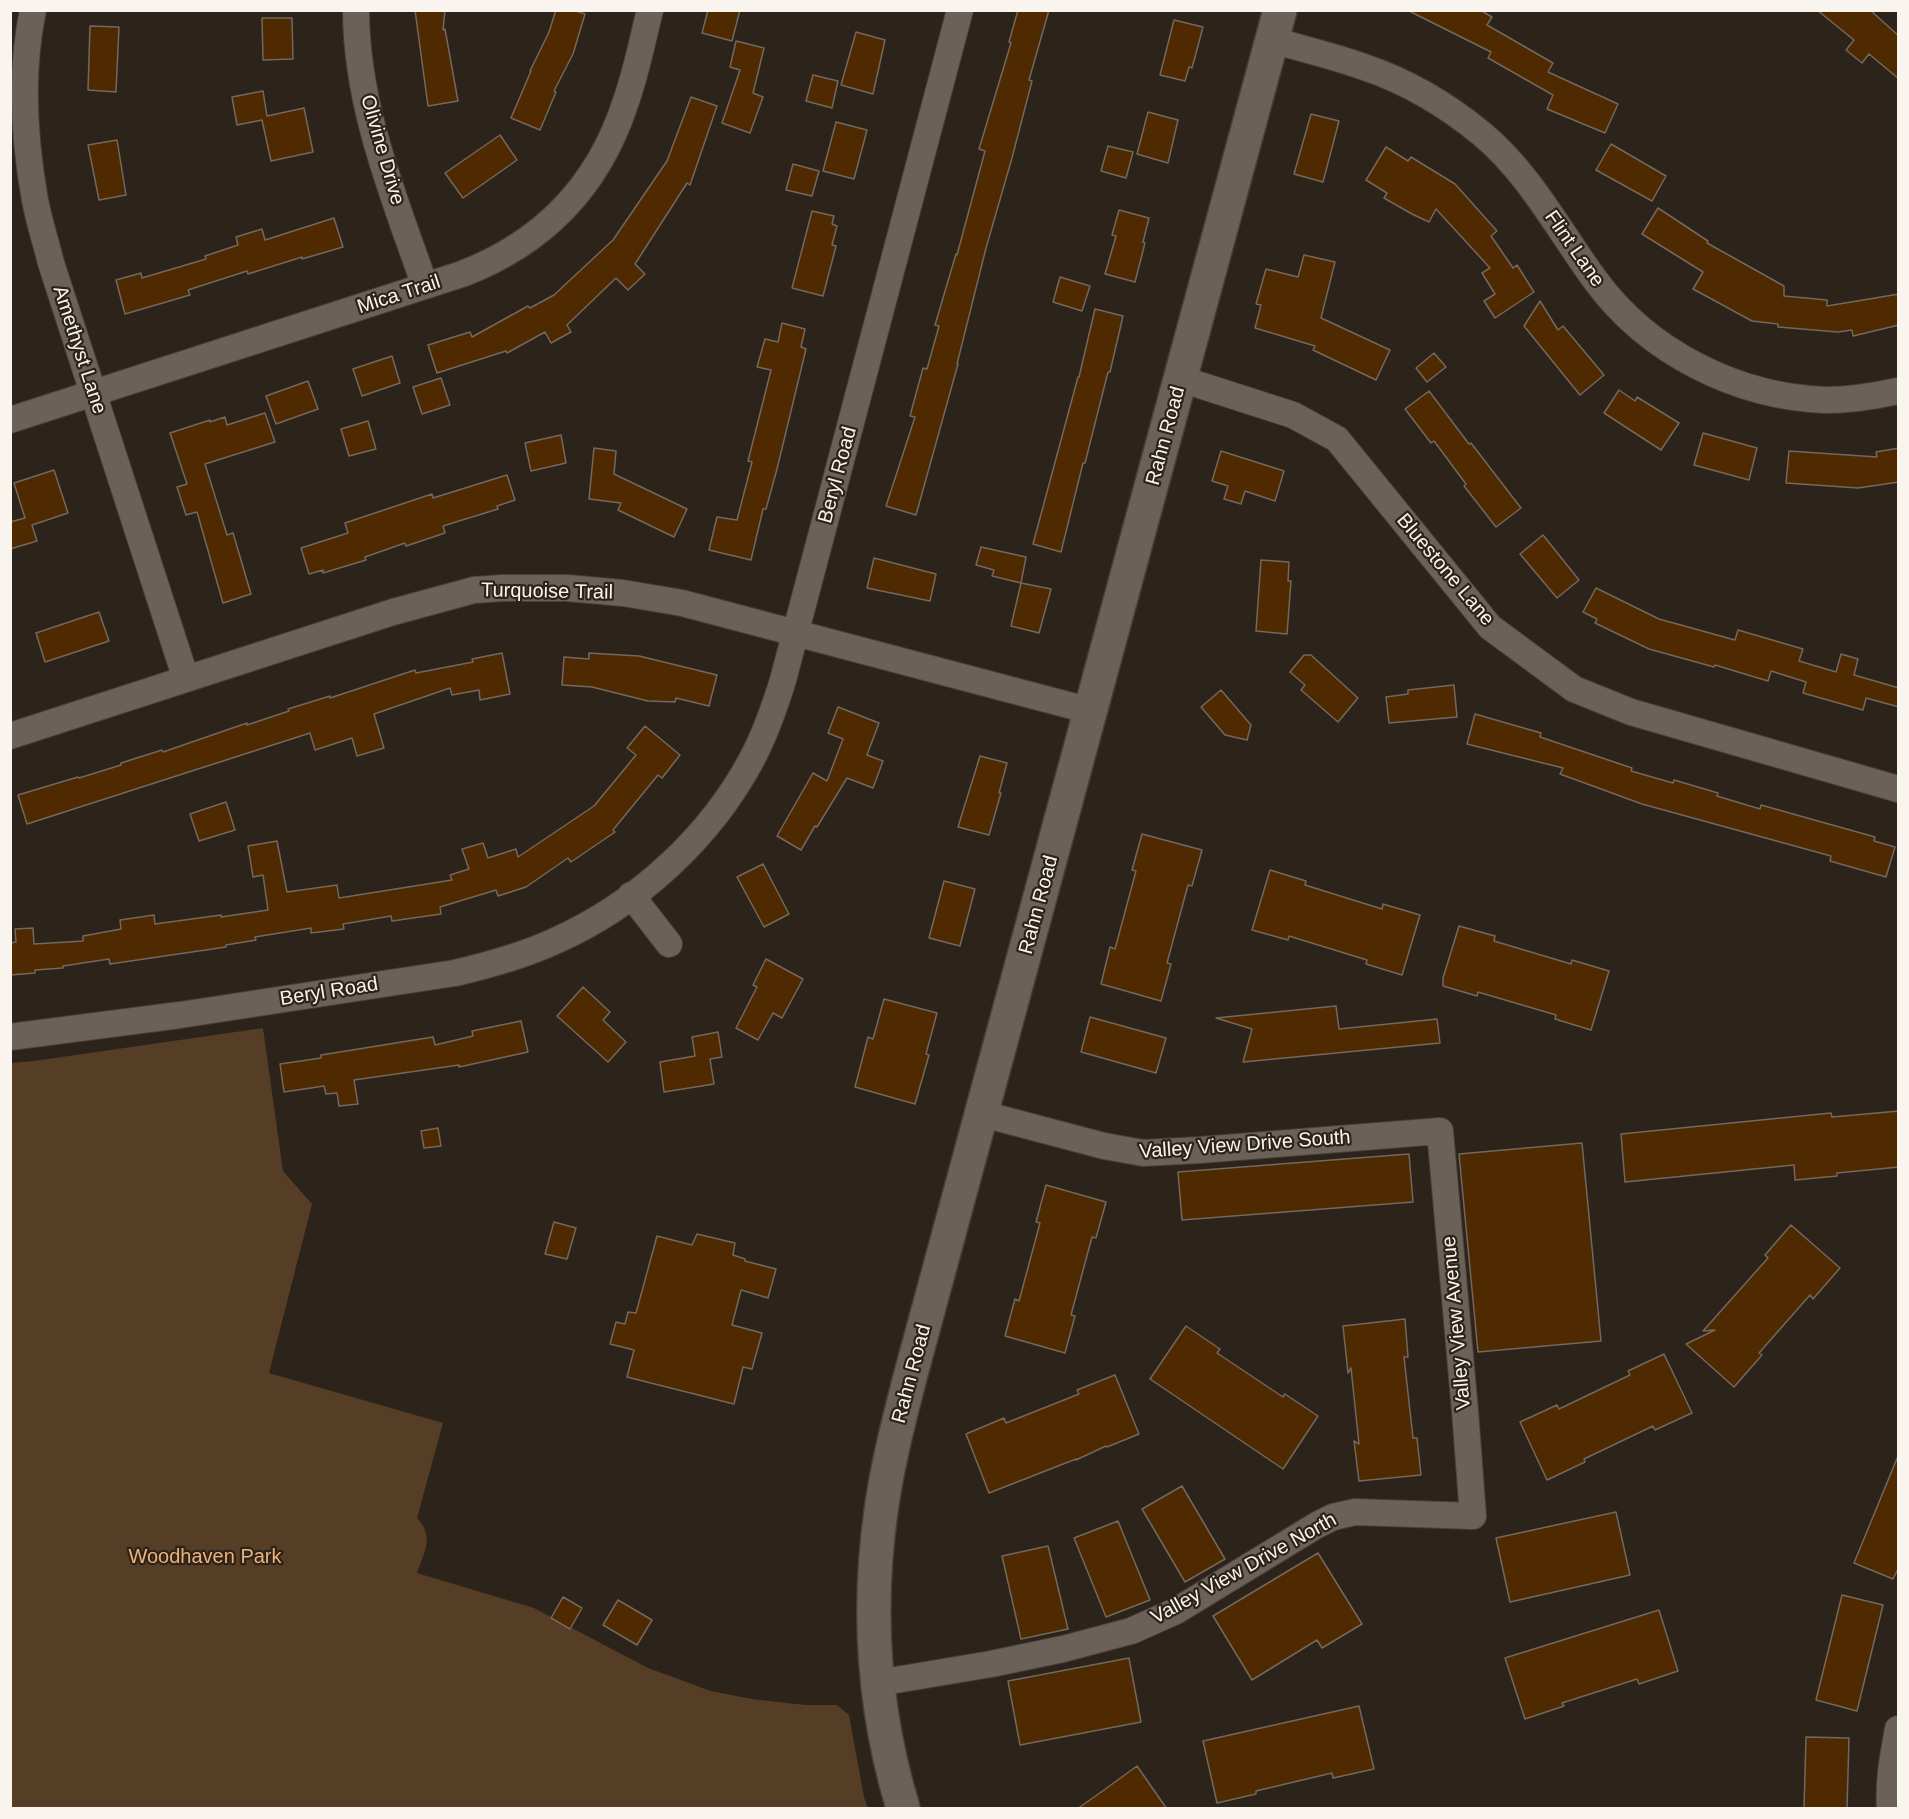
<!DOCTYPE html>
<html>
<head>
<meta charset="utf-8">
<style>
	body { margin:0 }
	#map { position:relative; width:1909px; height:1819px; overflow:hidden; background:#2c231b; font-family:Arial,sans-serif }
	canvas { display:block }
	.frame { position:absolute; inset:0; border:12px solid #faf4ee; pointer-events:none }
</style>
</head>
<body>
<div id="map">
<canvas width="1909" height="1819"></canvas>
<div class="frame"></div>
</div>
<script>
const c = document.querySelector('canvas').getContext('2d');
c.lineJoin = 'round';
function paint(path, color) {
  c.fillStyle = color;
  c.fill(path, 'evenodd');
}
function stroke(path, color, width, dash) {
  c.strokeStyle = color;
  c.lineWidth = width;
  c.lineCap = dash ? 'butt' : 'round';
  c.setLineDash(dash || []);
  c.stroke(path);
}
function drawText(font, color, halo, rows, align = 'center') {
  c.font = font + ' Arial,sans-serif';
  c.lineWidth = 4.5;
  c.setLineDash([]);
  c.textBaseline = 'middle';
  c.strokeStyle = halo;
  c.fillStyle = color;
  for (const [text, x, y, turn = 0] of rows) {
    c.save();
    c.translate(x, y);
    c.rotate((+turn || 0) * Math.PI / 180);
    c.textAlign = isNaN(turn) ? turn : align;
    if (halo) c.strokeText(text, 0, 0);
    c.fillText(text, 0, 0);
    c.restore();
  }
}
const green = new Path2D(`
	M 263,1028 L 283,1171 L 312,1204 L 269,1373 L 443,1423 L 417,1518 C 435,1537 424,1552 417,1573 L 534,1608 L 648,1668 L 711,1691 L 752,1699 L 805,1705 L 837,1705 L 849,1715 L 864,1797 L 868,1808 L 11,1808 L 11,1063 L 34,1061 Z`);
const building = new Path2D(`
	M 415,10 L 445,10 L 443,30 L 445,29 L 458,101 L 428,106 Z
	M 556,10 L 572,10 L 585,14 L 573,54 L 554,91 L 556,92 L 540,130 L 511,118 L 531,71 L 530,71 L 549,32 Z
	M 708,10 L 740,10 L 732,41 L 702,33 Z
	M 1018,10 L 1049,10 L 1029,80 L 1032,81 L 1012,158 L 986,248 L 957,364 L 958,364 L 916,515 L 886,506 L 915,417 L 910,416 L 923,368 L 927,369 L 939,326 L 935,325 L 956,254 L 957,255 L 985,151 L 979,149 L 1011,43 L 1009,42 Z
	M 1407,10 L 1480,10 L 1492,17 L 1487,25 L 1553,63 L 1548,72 L 1618,104 L 1605,133 L 1547,109 L 1553,95 L 1488,58 L 1491,52 Z
	M 1817,10 L 1870,10 L 1899,36 L 1899,79 L 1869,54 L 1862,63 L 1846,50 L 1854,40 Z
	M 262,18 L 292,18 L 293,59 L 263,60 Z
	M 1174,20 L 1203,27 L 1192,68 L 1189,67 L 1185,81 L 1160,75 Z
	M 90,26 L 119,27 L 116,92 L 88,90 Z
	M 856,32 L 885,40 L 873,94 L 841,85 Z
	M 736,41 L 764,48 L 753,93 L 763,97 L 750,133 L 722,123 L 740,70 L 730,67 Z
	M 813,75 L 838,81 L 832,108 L 806,101 Z
	M 263,91 L 267,116 L 304,108 L 313,152 L 271,161 L 262,120 L 237,125 L 232,97 Z
	M 691,97 L 717,106 L 690,185 L 687,183 L 635,264 L 645,274 L 628,290 L 616,278 L 567,325 L 571,332 L 551,343 L 545,332 L 507,353 L 506,351 L 437,373 L 428,345 L 470,332 L 472,337 L 528,306 L 530,308 L 554,295 L 613,240 L 667,161 Z
	M 1148,112 L 1178,120 L 1168,163 L 1137,154 Z
	M 1311,114 L 1339,121 L 1323,182 L 1294,174 Z
	M 836,122 L 867,130 L 854,179 L 823,171 Z
	M 500,135 L 517,160 L 463,198 L 445,173 Z
	M 117,140 L 126,195 L 99,200 L 88,145 Z
	M 1611,144 L 1666,176 L 1652,201 L 1596,170 Z
	M 1108,146 L 1133,152 L 1126,178 L 1101,171 Z
	M 1386,147 L 1408,161 L 1411,157 L 1455,184 L 1497,231 L 1491,236 L 1513,268 L 1517,265 L 1534,292 L 1495,318 L 1484,301 L 1495,294 L 1482,273 L 1490,268 L 1436,209 L 1429,222 L 1412,214 L 1384,198 L 1387,193 L 1366,180 Z
	M 793,164 L 819,171 L 812,196 L 786,190 Z
	M 1658,208 L 1708,241 L 1707,243 L 1784,286 L 1784,296 L 1827,300 L 1827,306 L 1899,294 L 1899,325 L 1853,336 L 1852,330 L 1838,332 L 1778,327 L 1778,324 L 1752,321 L 1693,289 L 1703,272 L 1642,234 Z
	M 1119,210 L 1149,218 L 1143,242 L 1145,243 L 1135,282 L 1105,274 L 1116,236 L 1112,235 Z
	M 812,211 L 834,216 L 832,224 L 837,226 L 832,245 L 836,246 L 823,296 L 792,288 Z
	M 334,218 L 343,247 L 302,259 L 302,257 L 248,274 L 247,271 L 188,290 L 190,295 L 125,314 L 116,280 L 141,273 L 142,278 L 206,259 L 205,256 L 238,245 L 236,237 L 262,229 L 265,240 Z
	M 1304,255 L 1335,262 L 1321,318 L 1390,350 L 1376,380 L 1313,350 L 1315,346 L 1255,328 L 1261,305 L 1256,304 L 1266,269 L 1298,277 Z
	M 1060,277 L 1090,286 L 1082,311 L 1053,302 Z
	M 1540,301 L 1558,330 L 1563,326 L 1604,375 L 1580,395 L 1524,326 Z
	M 1095,309 L 1123,316 L 1110,372 L 1108,372 L 1085,463 L 1083,463 L 1061,552 L 1033,544 L 1078,377 L 1079,377 Z
	M 782,323 L 805,329 L 801,347 L 806,349 L 777,469 L 766,509 L 763,509 L 751,560 L 709,550 L 717,517 L 737,520 L 752,462 L 748,461 L 771,370 L 757,367 L 765,339 L 778,342 Z
	M 1434,353 L 1446,367 L 1427,382 L 1416,368 Z
	M 392,356 L 400,383 L 362,396 L 353,369 Z
	M 441,378 L 450,405 L 422,414 L 413,387 Z
	M 308,381 L 318,409 L 276,424 L 266,396 Z
	M 1619,390 L 1635,401 L 1637,397 L 1679,423 L 1661,450 L 1604,413 Z
	M 1429,391 L 1469,444 L 1471,443 L 1521,508 L 1496,527 L 1464,486 L 1466,484 L 1434,441 L 1431,443 L 1405,409 Z
	M 265,413 L 275,442 L 205,464 L 227,535 L 233,533 L 251,594 L 223,603 L 197,512 L 186,515 L 177,487 L 187,484 L 170,433 L 210,420 L 210,422 L 225,417 L 227,425 Z
	M 368,421 L 376,449 L 349,456 L 341,429 Z
	M 1703,433 L 1757,448 L 1749,480 L 1694,465 Z
	M 561,435 L 566,463 L 531,471 L 525,443 Z
	M 594,448 L 616,451 L 614,474 L 687,509 L 674,537 L 618,510 L 621,503 L 589,499 Z
	M 1899,448 L 1899,482 L 1858,488 L 1786,483 L 1789,451 L 1877,457 L 1876,452 Z
	M 1221,451 L 1284,471 L 1275,501 L 1245,491 L 1241,504 L 1224,499 L 1228,486 L 1212,481 Z
	M 54,470 L 68,513 L 32,525 L 37,541 L 10,549 L 10,522 L 25,518 L 14,483 Z
	M 507,475 L 515,500 L 497,506 L 498,509 L 443,526 L 445,533 L 406,546 L 405,543 L 365,557 L 366,560 L 323,573 L 323,570 L 309,574 L 301,548 L 348,533 L 345,523 L 432,494 L 433,498 Z
	M 1543,535 L 1579,580 L 1557,598 L 1520,554 Z
	M 981,547 L 1026,557 L 1021,583 L 992,576 L 994,570 L 976,565 Z
	M 874,558 L 936,574 L 930,601 L 867,588 Z
	M 1261,560 L 1289,562 L 1288,581 L 1291,581 L 1287,634 L 1256,631 Z
	M 1021,583 L 1051,589 L 1039,633 L 1011,626 Z
	M 1596,588 L 1659,619 L 1735,640 L 1738,630 L 1803,649 L 1799,661 L 1836,672 L 1841,654 L 1858,659 L 1854,675 L 1899,688 L 1899,707 L 1866,698 L 1863,710 L 1803,693 L 1806,682 L 1771,671 L 1768,681 L 1715,665 L 1714,667 L 1649,649 L 1595,623 L 1597,619 L 1583,612 Z
	M 99,612 L 109,641 L 45,662 L 36,633 Z
	M 502,653 L 510,694 L 480,700 L 479,690 L 452,695 L 450,688 L 374,714 L 384,748 L 357,756 L 352,738 L 315,750 L 310,733 L 27,824 L 18,795 L 78,777 L 79,778 L 121,765 L 121,763 L 162,750 L 163,752 L 247,723 L 247,725 L 289,711 L 288,709 L 330,696 L 330,698 L 415,670 L 416,673 L 473,662 L 472,659 Z
	M 589,653 L 639,656 L 717,675 L 709,706 L 676,698 L 675,702 L 648,701 L 592,687 L 562,685 L 564,657 L 589,659 Z
	M 1304,655 L 1311,655 L 1358,698 L 1338,722 L 1301,690 L 1305,685 L 1290,672 Z
	M 1454,685 L 1457,717 L 1389,723 L 1386,697 L 1408,694 L 1408,690 Z
	M 1221,690 L 1251,725 L 1247,740 L 1225,735 L 1201,707 Z
	M 838,707 L 879,723 L 867,755 L 883,761 L 873,788 L 847,778 L 817,827 L 815,826 L 801,850 L 777,836 L 813,773 L 827,781 L 843,739 L 828,733 Z
	M 1475,714 L 1541,733 L 1540,737 L 1632,768 L 1631,771 L 1673,783 L 1674,780 L 1718,793 L 1717,796 L 1760,809 L 1761,805 L 1875,837 L 1874,841 L 1895,847 L 1886,877 L 1830,861 L 1831,856 L 1642,804 L 1560,774 L 1563,768 L 1467,744 Z
	M 645,726 L 680,755 L 662,778 L 658,775 L 613,830 L 615,832 L 571,862 L 568,858 L 526,887 L 498,896 L 496,890 L 440,907 L 441,914 L 392,921 L 391,916 L 343,924 L 344,929 L 311,933 L 311,928 L 255,937 L 256,940 L 226,945 L 226,947 L 110,964 L 109,959 L 63,966 L 63,968 L 35,970 L 35,973 L 10,975 L 10,943 L 16,942 L 15,929 L 33,928 L 34,944 L 83,941 L 83,936 L 121,929 L 120,920 L 154,915 L 155,924 L 221,915 L 221,917 L 268,910 L 263,875 L 253,877 L 248,846 L 277,841 L 287,892 L 337,885 L 339,898 L 452,880 L 450,875 L 469,869 L 462,849 L 483,843 L 488,858 L 516,849 L 518,857 L 594,806 L 636,755 L 627,748 Z
	M 980,756 L 1007,763 L 999,793 L 1001,793 L 989,835 L 958,827 Z
	M 226,802 L 235,830 L 199,841 L 190,814 Z
	M 1142,834 L 1202,850 L 1192,886 L 1188,885 L 1167,963 L 1171,964 L 1161,1001 L 1101,984 L 1110,947 L 1115,949 L 1136,871 L 1132,870 Z
	M 763,864 L 789,914 L 764,927 L 737,877 Z
	M 1270,870 L 1306,881 L 1305,885 L 1382,909 L 1383,904 L 1420,915 L 1402,975 L 1366,964 L 1367,960 L 1289,936 L 1288,940 L 1252,930 Z
	M 944,881 L 975,889 L 960,946 L 929,938 Z
	M 1459,926 L 1495,936 L 1494,941 L 1571,964 L 1572,960 L 1609,971 L 1591,1030 L 1555,1019 L 1556,1015 L 1478,992 L 1477,996 L 1443,986 L 1443,978 Z
	M 766,959 L 803,979 L 782,1018 L 773,1013 L 758,1040 L 736,1028 L 757,987 L 753,985 Z
	M 583,987 L 610,1012 L 603,1020 L 626,1042 L 608,1062 L 557,1016 Z
	M 884,999 L 937,1013 L 926,1054 L 929,1055 L 915,1104 L 855,1087 L 868,1037 L 873,1039 Z
	M 1336,1006 L 1339,1029 L 1437,1019 L 1440,1043 L 1243,1062 L 1252,1029 L 1216,1018 Z
	M 1090,1017 L 1166,1038 L 1156,1073 L 1081,1052 Z
	M 521,1021 L 528,1052 L 459,1067 L 459,1065 L 354,1080 L 358,1104 L 339,1106 L 337,1093 L 326,1094 L 324,1086 L 284,1092 L 280,1064 L 321,1058 L 321,1055 L 433,1037 L 435,1045 L 473,1036 L 472,1031 Z
	M 718,1032 L 722,1057 L 710,1059 L 714,1084 L 664,1092 L 660,1062 L 695,1056 L 692,1037 Z
	M 1899,1111 L 1899,1167 L 1837,1173 L 1837,1176 L 1795,1180 L 1794,1165 L 1625,1182 L 1621,1134 L 1831,1113 L 1832,1117 Z
	M 438,1128 L 441,1146 L 424,1148 L 421,1131 Z
	M 1582,1143 L 1601,1341 L 1478,1352 L 1459,1154 Z
	M 1409,1154 L 1413,1202 L 1182,1220 L 1178,1172 Z
	M 1046,1185 L 1106,1202 L 1096,1238 L 1092,1237 L 1071,1315 L 1075,1316 L 1065,1353 L 1005,1336 L 1015,1299 L 1019,1301 L 1040,1223 L 1036,1222 Z
	M 554,1222 L 576,1228 L 567,1259 L 545,1254 Z
	M 1791,1225 L 1840,1268 L 1813,1299 L 1810,1295 L 1759,1353 L 1762,1355 L 1734,1387 L 1686,1344 L 1715,1330 L 1703,1331 L 1768,1258 L 1765,1255 Z
	M 697,1234 L 735,1243 L 733,1255 L 745,1259 L 745,1261 L 776,1269 L 768,1298 L 741,1290 L 732,1325 L 762,1333 L 752,1369 L 743,1367 L 734,1404 L 627,1377 L 634,1350 L 610,1344 L 616,1322 L 625,1324 L 628,1312 L 636,1313 L 657,1236 L 692,1245 Z
	M 1405,1319 L 1408,1357 L 1404,1357 L 1413,1438 L 1417,1438 L 1421,1475 L 1359,1481 L 1354,1441 L 1359,1444 L 1351,1368 L 1348,1373 L 1343,1326 Z
	M 1186,1326 L 1220,1349 L 1217,1353 L 1283,1397 L 1285,1394 L 1318,1416 L 1283,1469 L 1150,1379 Z
	M 1664,1354 L 1692,1413 L 1655,1430 L 1653,1426 L 1584,1459 L 1585,1462 L 1547,1480 L 1520,1422 L 1557,1405 L 1559,1409 L 1630,1375 L 1628,1371 Z
	M 1115,1375 L 1139,1434 L 1107,1447 L 1106,1446 L 1076,1460 L 1076,1459 L 989,1493 L 966,1434 L 1004,1418 L 1006,1423 L 1079,1394 L 1077,1390 Z
	M 1898,1456 L 1899,1567 L 1893,1579 L 1854,1563 Z
	M 1182,1486 L 1225,1559 L 1185,1582 L 1142,1509 Z
	M 1616,1512 L 1630,1575 L 1510,1602 L 1496,1538 Z
	M 1118,1521 L 1150,1600 L 1106,1617 L 1074,1538 Z
	M 1048,1546 L 1068,1629 L 1021,1639 L 1002,1556 Z
	M 1318,1553 L 1362,1624 L 1322,1648 L 1317,1640 L 1252,1680 L 1213,1616 Z
	M 1842,1595 L 1883,1605 L 1857,1711 L 1816,1700 Z
	M 563,1597 L 582,1608 L 570,1629 L 551,1618 Z
	M 618,1600 L 652,1620 L 637,1645 L 603,1625 Z
	M 1659,1610 L 1678,1671 L 1639,1684 L 1637,1679 L 1562,1703 L 1564,1706 L 1525,1719 L 1505,1658 Z
	M 1129,1658 L 1141,1722 L 1020,1745 L 1008,1681 Z
	M 1359,1706 L 1374,1769 L 1333,1778 L 1332,1773 L 1256,1791 L 1256,1794 L 1217,1803 L 1203,1741 Z
	M 1806,1737 L 1849,1738 L 1847,1809 L 1804,1809 Z
	M 1137,1766 L 1167,1809 L 1077,1809 L 1104,1790 Z`);
const street = new Path2D(`
	M 33,10 C 20,72 24,139 35,200 C 39,222 46,242 51,263 L 186,679
	M 356,10 C 356,106 394,197 425,286
	M 1272,40 C 1303,49 1334,56 1364,67 C 1406,81 1448,106 1482,134 C 1530,174 1559,231 1596,281 C 1649,353 1738,397 1826,400 C 1851,400 1875,396 1898,391
	M 1181,379 L 1293,415 L 1337,439 L 1490,627 L 1574,689 L 1631,712 L 1898,789
	M 10,420 L 462,274 C 543,243 598,186 625,104 C 636,74 642,42 650,10
	M 10,736 L 393,612 L 474,590 L 503,588 L 567,588 L 623,593 L 682,603 L 1091,711
	M 631,895 L 669,944
	M 10,1037 L 180,1015 L 455,973 C 489,965 523,956 555,941 C 638,904 711,837 753,757 C 766,732 775,706 783,680 L 960,10
	M 878,1683 L 991,1664 L 1063,1649 L 1131,1631 L 1176,1611 L 1317,1525 L 1333,1517 L 1355,1512 L 1473,1516 L 1465,1411 L 1440,1131 L 1200,1150 L 1143,1153 L 1104,1146 L 983,1114
	M 1890,1808 C 1888,1782 1893,1756 1898,1729`);
const secondary = new Path2D(`
	M 903,1808 C 874,1712 867,1610 881,1511 C 887,1467 898,1424 909,1381 L 1280,10`);
const streetNames = [
	["Olivine Drive",382,150,74],
	["Flint Lane",1574,249,55],
	["Mica Trail",399,295,-18],
	["Amethyst Lane",79,350,72],
	["Rahn Road",1166,436,-75],
	["Beryl Road",838,475,-75],
	["Bluestone Lane",1445,570,50],
	["Turquoise Trail",547,592,1],
	["Rahn Road",1039,905,-75],
	["Beryl Road",329,992,-9],
	["Valley View Drive South",1245,1145,-4],
	["Valley View Avenue",1457,1323,-95],
	["Rahn Road",912,1374,-75],
	["Valley View Drive North",1244,1569,-29]
];
const parkNames = [
	["Woodhaven Park",205,1557]
];
paint(green, '#563d25');
paint(building, '#4f2a00');
stroke(building, '#73685e', 1.5);
stroke(street, '#473f38', 28);
stroke(secondary, '#473f38', 36);
stroke(street, '#6c6158', 26);
stroke(secondary, '#6c6158', 33);
drawText('20px', '#faf4ee', '#2c231b', streetNames);
drawText('20px', '#f2b277', '#2c231b', parkNames);
</script>
</body>
</html>
